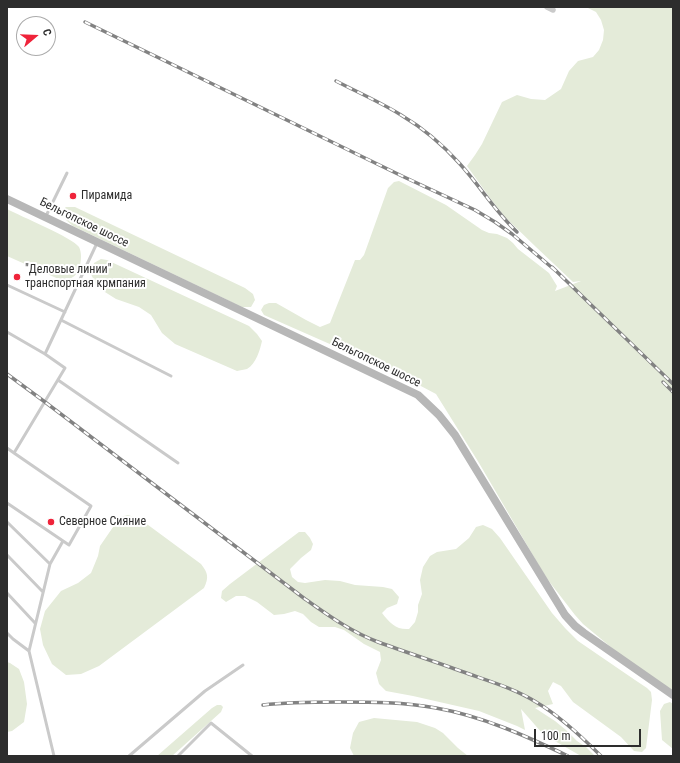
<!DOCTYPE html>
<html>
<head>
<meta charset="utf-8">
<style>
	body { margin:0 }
	#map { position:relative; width:680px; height:763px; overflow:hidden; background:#fff; font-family:"Roboto Condensed",sans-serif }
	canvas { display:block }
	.frame { position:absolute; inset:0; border:8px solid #2d2d2d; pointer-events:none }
	.north { position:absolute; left:16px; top:16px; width:40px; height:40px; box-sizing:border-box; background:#fff; border:1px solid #ababab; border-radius:50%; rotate:71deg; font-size:11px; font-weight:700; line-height:16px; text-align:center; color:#2d2d2d }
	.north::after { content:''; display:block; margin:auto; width:14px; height:18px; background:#ef233a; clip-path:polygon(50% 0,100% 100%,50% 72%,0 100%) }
	.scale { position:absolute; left:534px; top:729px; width:107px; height:18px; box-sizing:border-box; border:2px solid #2d2d2d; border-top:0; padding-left:5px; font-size:12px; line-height:14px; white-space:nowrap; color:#2d2d2d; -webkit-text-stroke:3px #fff; paint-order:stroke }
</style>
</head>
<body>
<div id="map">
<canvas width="680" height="763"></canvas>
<div class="frame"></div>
<div class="north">С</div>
<div class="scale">100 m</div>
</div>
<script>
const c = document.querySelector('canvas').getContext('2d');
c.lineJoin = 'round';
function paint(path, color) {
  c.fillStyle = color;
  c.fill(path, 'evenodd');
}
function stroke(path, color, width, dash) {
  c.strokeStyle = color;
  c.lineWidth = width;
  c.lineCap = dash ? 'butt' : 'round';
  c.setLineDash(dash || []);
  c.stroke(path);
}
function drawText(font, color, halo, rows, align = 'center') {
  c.font = font + ' "Roboto Condensed",sans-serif';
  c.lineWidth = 4;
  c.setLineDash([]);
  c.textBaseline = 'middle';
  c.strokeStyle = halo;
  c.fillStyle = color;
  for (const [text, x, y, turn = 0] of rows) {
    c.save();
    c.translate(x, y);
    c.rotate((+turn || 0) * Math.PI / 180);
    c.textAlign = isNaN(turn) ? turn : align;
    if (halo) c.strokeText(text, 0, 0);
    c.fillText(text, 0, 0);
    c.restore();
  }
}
const green = new Path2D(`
	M 586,7 L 673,7 L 673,691 L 618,653 L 583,624 L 575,615 L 548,580 L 541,569 L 479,463 L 436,394 L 451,381 L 436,394 L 400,375 L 264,315 L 261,310 L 264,305 L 269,303 L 276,303 L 306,320 L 320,327 L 330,323 L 355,260 L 360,260 L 364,255 L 388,188 L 394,182 L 399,181 L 446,205 L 482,230 L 489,233 L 497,234 L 507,238 L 513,243 L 518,249 L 549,273 L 557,286 L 555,291 L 581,281 L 573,282 L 536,247 L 505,217 L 490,198 L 467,166 L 475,155 L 482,144 L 502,102 L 517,95 L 531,99 L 545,100 L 561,89 L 569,71 L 578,61 L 593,57 L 599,50 L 603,40 L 604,30 L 601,20 L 596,12 Z
	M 66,207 L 75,207 L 245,288 L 253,294 L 255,300 L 251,307 L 242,307 L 73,226 L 66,220 L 61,211 Z
	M 7,209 C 20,216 73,238 79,247 C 82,253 81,260 80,266 C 78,275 72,279 63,281 L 7,256 Z
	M 101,259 L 107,260 L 249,326 L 257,334 L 262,341 C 260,350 256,364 247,369 C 244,370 240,370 237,371 L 175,344 L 162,333 L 151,315 L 139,307 L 116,299 L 97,287 L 91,274 L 94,263 Z
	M 128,515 L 140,519 L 201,564 C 208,573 209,577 204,588 L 99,666 L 81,674 L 66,675 L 52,664 L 43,645 L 40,629 L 45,611 L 61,591 L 78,583 L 91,573 L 98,556 L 100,546 L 120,517 Z
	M 483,525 L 492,529 L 500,538 L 552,613 L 565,628 L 578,641 L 635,680 L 647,688 L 651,692 L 652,700 L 646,748 L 642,752 L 634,751 L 621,737 L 573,702 L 561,686 L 553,682 L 548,691 L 553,704 L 535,708 L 555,721 L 566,730 L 577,741 L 586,747 L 595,756 L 581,756 L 553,740 L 542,733 L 521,709 L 525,730 L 517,726 L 479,711 L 413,696 L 386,691 L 379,684 L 376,673 L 381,660 L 380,652 L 364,644 L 344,630 L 335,627 L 319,627 L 311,622 L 303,614 L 295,611 L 284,614 L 274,615 L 257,602 L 245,596 L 236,596 L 226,602 L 221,598 L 222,591 L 230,584 L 299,532 L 305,532 L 310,538 L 313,544 L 311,550 L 301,558 L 290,569 L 292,577 L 298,582 L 305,583 L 325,580 L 340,581 L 355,585 L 383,587 L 392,589 L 399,597 L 397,604 L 387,608 L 382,613 C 390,623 396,630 409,629 L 415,622 L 418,612 L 418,605 L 422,594 L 420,580 L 423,567 L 430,556 L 437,552 L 456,549 L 469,538 L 476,527 Z
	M 7,662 L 10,663 L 19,669 L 24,682 L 27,704 L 24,722 L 12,731 L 7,732 Z
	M 670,702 L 673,704 L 673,749 L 662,740 L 660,711 L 664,704 Z
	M 217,705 L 221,705 L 223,707 L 221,712 L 172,756 L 157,756 L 212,708 Z
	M 374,718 L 417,722 L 435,728 L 443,733 L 458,748 L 468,756 L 354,756 L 350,748 L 353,733 L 359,722 Z`);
const lane = new Path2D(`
	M 46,216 L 67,173
	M 7,285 L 65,312
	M 61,320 L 171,376
	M 7,332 L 45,354 L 65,368 L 14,453
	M 45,354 L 97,243
	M 58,380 L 178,463
	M 7,448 L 14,453 L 91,506 L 69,545 L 7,503
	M 7,522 L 50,564 L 29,651 L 54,756
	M 7,555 L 43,592
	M 50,564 L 63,541
	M 7,593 L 35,623
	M 7,633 L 13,639 L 29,651
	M 129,756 L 205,691 L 243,665
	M 178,756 L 211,723 L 252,756`);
const street = new Path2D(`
	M 547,7 L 553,10`);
const secondary = new Path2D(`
	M 7,199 L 418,395 L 439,415 L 455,435 L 565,615 L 575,626 L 584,633 L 673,695`);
const rail = new Path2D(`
	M 85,22 L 404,177 L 475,210 L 495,222 L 512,234 L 556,271
	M 336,81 C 357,92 380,102 401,115 C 423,128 443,145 460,164 C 480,186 495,211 517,232
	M 552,267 L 673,384
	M 7,374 L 45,402 L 305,599 C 328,615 351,632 378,642 C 408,653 439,663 469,674 C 492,682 515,689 536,702 C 560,716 582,737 601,756
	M 663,382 L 673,392
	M 263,705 C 288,702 313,702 339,702 C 372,702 404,702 436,708 C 482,716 526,736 568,756`);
const markers = [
	[73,196,4,"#ef233a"],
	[17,277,4,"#ef233a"],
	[51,522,4,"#ef233a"]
];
const poiNames = [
	["Пирамида",81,196],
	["\"Деловые линии\"",25,270],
	["транспортная крмпания",25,284],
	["Северное Сияние",59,522]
];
const streetNames = [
	["Бельгопское шоссе",84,223,26],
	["Бельгопское шоссе",376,363,26]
];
paint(green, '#e4ebd9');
stroke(lane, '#cacaca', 3);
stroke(street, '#cacaca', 5.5);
stroke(secondary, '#b7b7b7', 8);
stroke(rail, '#828282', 3.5);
stroke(rail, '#fff', 2, [6]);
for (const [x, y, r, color] of markers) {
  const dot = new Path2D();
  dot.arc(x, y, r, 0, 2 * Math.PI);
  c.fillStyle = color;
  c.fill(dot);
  stroke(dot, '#fff', 1.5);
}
drawText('12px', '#2d2d2d', '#fff', poiNames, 'left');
drawText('12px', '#2d2d2d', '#fff', streetNames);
</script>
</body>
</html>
